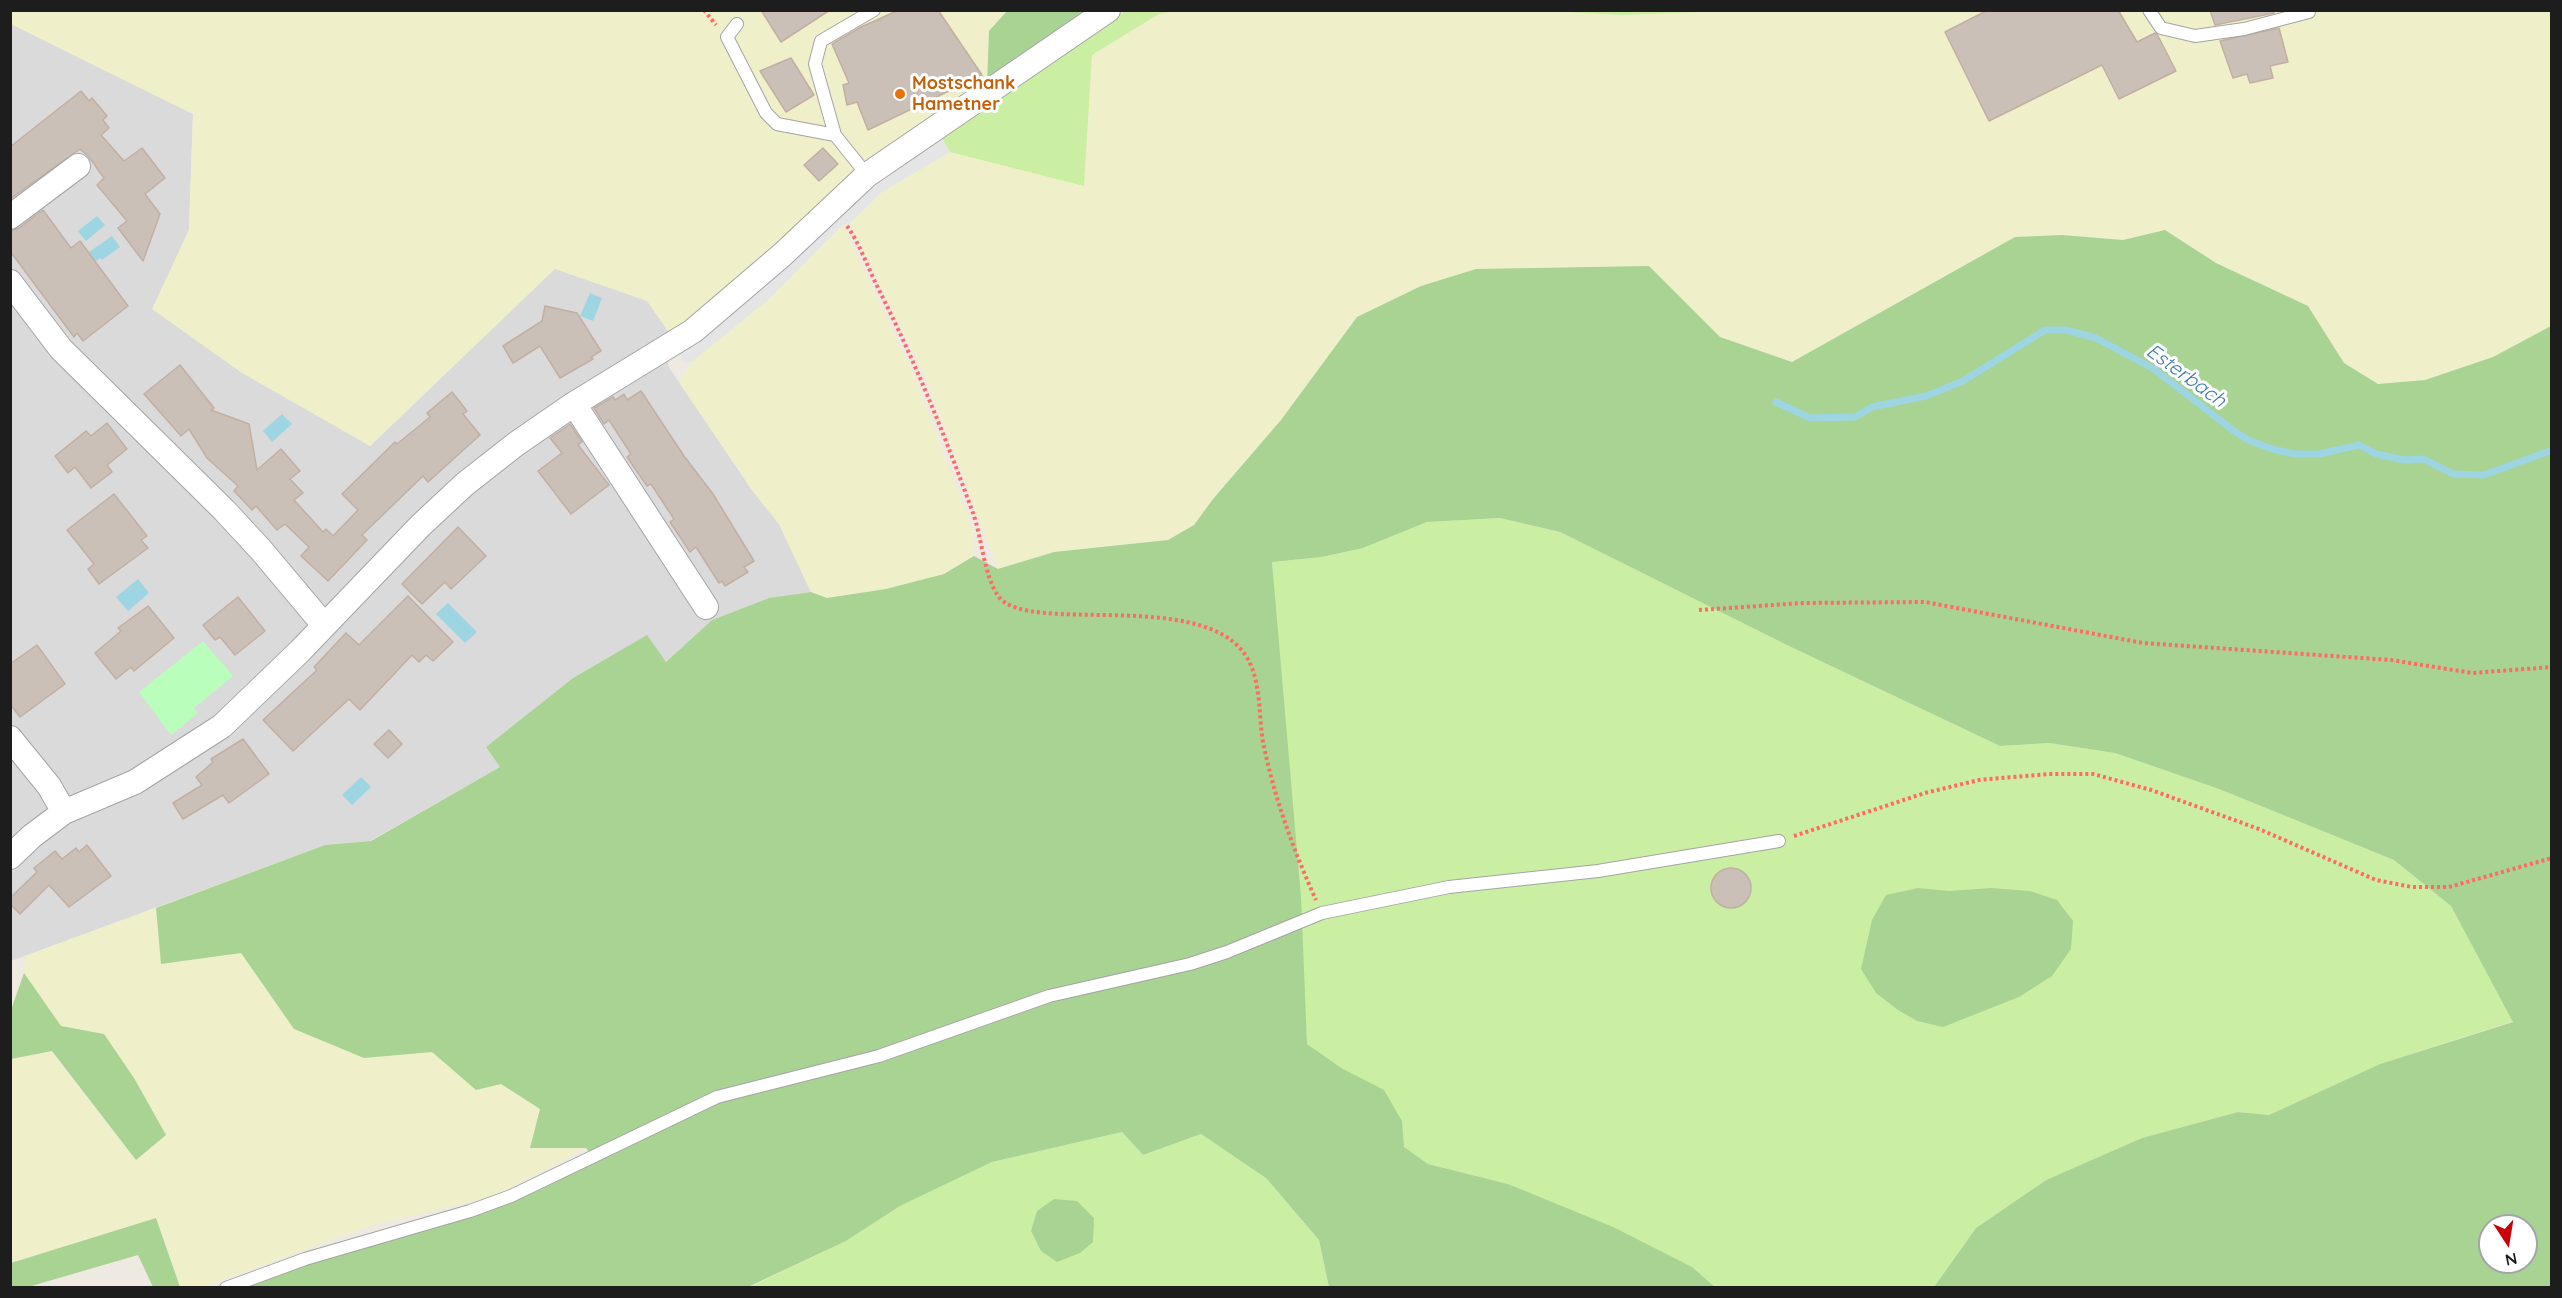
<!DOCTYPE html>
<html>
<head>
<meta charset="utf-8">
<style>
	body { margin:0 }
	#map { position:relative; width:2562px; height:1298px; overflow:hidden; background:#efeae1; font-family:Quicksand,sans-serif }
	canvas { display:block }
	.frame { position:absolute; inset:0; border:12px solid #1d1d1d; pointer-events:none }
	.north { position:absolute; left:2478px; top:1214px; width:60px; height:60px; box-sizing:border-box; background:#fff; border:2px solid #a5a5a5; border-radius:50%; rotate:168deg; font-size:16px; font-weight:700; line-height:24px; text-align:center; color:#1d1d1d }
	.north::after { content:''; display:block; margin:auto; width:21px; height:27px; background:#ca000a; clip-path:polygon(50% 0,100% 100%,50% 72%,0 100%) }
</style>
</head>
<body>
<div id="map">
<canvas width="2562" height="1298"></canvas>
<div class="frame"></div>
<div class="north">N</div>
</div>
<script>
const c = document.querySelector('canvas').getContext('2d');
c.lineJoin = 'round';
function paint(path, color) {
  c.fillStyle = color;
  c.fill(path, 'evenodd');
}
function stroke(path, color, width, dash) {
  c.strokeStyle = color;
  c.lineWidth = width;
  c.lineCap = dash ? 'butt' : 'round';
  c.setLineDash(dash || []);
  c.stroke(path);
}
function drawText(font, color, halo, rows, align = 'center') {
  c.font = font + ' Quicksand,sans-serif';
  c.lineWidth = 6;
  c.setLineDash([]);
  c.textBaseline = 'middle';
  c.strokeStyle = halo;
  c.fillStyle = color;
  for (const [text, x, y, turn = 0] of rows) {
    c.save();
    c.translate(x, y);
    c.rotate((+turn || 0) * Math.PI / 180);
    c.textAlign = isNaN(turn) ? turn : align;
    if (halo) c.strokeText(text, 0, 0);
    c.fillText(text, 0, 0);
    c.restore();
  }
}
const residential = new Path2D(`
	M 11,24 L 193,114 L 189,230 L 153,309 L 370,446 L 555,268 L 648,301 L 668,331 L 668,366 L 752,490 L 779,524 L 811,592 L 769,598 L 712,620 L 666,662 L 646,636 L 573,678 L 486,747 L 500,767 L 370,841 L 325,845 L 11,961 L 10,875 L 30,853 L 11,873 Z`);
const farmland = new Path2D(`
	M 1548,10 L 1622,15 L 1727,10 L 2551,11 L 2551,326 L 2493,357 L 2425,380 L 2378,384 L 2344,363 L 2308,306 L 2216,263 L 2165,230 L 2123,240 L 2062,235 L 2015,237 L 1792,362 L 1720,337 L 1649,266 L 1281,420 L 1213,499 L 1194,525 L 1168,540 L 1054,552 L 998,569 L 926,378 L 850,223 L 882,192 L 950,152 L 1084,185 L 1092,55 L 1159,14 L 1176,11 Z
	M 10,11 L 1007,11 L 989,31 L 986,94 L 679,327 L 668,331 L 647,301 L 555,269 L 370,446 L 242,373 L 152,309 L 189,230 L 193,114 L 11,24 Z
	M 843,225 L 916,381 L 973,530 L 974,556 L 944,574 L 886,589 L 827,598 L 811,592 L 779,524 L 752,490 L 679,382 L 693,361 L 768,300 Z
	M 156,908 L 161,964 L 241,953 L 294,1029 L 364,1058 L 432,1052 L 476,1090 L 501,1084 L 540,1109 L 531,1147 L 586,1148 L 492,1197 L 375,1224 L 203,1287 L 180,1287 L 156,1218 L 11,1263 L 11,1059 L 51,1051 L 135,1160 L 104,1034 L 61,1026 L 24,973 L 25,956 Z`);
const grass = new Path2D(`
	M 1125,11 L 1176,11 L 1159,14 L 1092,55 L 1084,186 L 950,152 L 941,137 Z
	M 1548,11 L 1548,10 L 1727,11 L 1622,15 Z
	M 1500,518 L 1560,532 L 1791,647 L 2000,746 L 2049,743 L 2115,753 L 2219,789 L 2394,860 L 2451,906 L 2514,1021 L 2380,1064 L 2269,1115 L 2238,1112 L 2142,1138 L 2046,1180 L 1976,1228 L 1934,1287 L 1715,1287 L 1692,1267 L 1508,1184 L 1428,1164 L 1403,1147 L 1402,1121 L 1343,1069 L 1307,1044 L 1272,562 L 1322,557 L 1363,548 L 1427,522 Z
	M 1122,1132 L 1143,1155 L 1201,1134 L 1266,1178 L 1319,1240 L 1329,1287 L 748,1288 L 846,1241 L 900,1206 L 992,1162 Z`);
const forest = new Path2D(`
	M 1007,11 L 1097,11 L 987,86 L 989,31 Z
	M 2165,230 L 2216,263 L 2308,306 L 2344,363 L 2378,384 L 2425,380 L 2493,357 L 2551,326 L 2551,1287 L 1934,1287 L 1976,1228 L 2046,1180 L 2142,1138 L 2238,1112 L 2269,1115 L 2380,1064 L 2513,1022 L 2451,906 L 2394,860 L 2219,789 L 2115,753 L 2049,743 L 2000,746 L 1791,647 L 1560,532 L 1500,518 L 1427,522 L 1363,548 L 1322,557 L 1272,562 L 1301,897 L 1307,1044 L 1343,1069 L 1384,1090 L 1402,1121 L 1404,1147 L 1428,1164 L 1508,1184 L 1613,1227 L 1692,1267 L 1715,1287 L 1329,1287 L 1319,1240 L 1266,1178 L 1201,1134 L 1143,1155 L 1122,1132 L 992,1162 L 900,1206 L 846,1241 L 748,1287 L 228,1287 L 492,1203 L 595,1160 L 586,1148 L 530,1148 L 540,1109 L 501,1084 L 476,1090 L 432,1052 L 364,1058 L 294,1029 L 241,953 L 161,964 L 156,908 L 325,845 L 371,841 L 500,767 L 486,747 L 573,678 L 647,635 L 666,662 L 712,620 L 769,598 L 811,592 L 827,598 L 886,589 L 944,574 L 974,556 L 998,569 L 1054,552 L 1168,540 L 1194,525 L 1213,499 L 1281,420 L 1357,317 L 1421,286 L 1476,269 L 1649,266 L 1720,337 L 1792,362 L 2015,237 L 2062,235 L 2123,240 ZM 2490,1226 L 2526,1226 L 2526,1262 L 2490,1262 Z
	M 1918,888 L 1949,891 L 1991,888 L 2030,891 L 2057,900 L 2073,921 L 2071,949 L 2052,976 L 2019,997 L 1943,1027 L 1917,1021 L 1898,1010 L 1876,993 L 1861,969 L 1872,920 L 1886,895 Z
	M 24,973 L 61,1026 L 104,1034 L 134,1078 L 166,1135 L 136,1160 L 52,1051 L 11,1059 L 11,1010 Z
	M 1054,1199 L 1077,1201 L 1094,1218 L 1093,1242 L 1080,1253 L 1057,1262 L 1041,1251 L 1031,1231 L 1037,1211 Z
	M 156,1218 L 180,1287 L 153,1287 L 138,1255 L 28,1287 L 11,1287 L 11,1263 Z`);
const park = new Path2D(`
	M 203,641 L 233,676 L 194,708 L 198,713 L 171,735 L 139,692 Z`);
const parking = new Path2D(`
	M 941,137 L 950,152 L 882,192 L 850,223 L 842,225 L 768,300 L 693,361 L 686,364 L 679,353 L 839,214 Z`);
const water = new Path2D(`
	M 97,216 L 105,225 L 86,241 L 78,231 Z
	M 112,236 L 120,247 L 102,260 L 100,258 L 95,262 L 89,252 Z
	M 590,293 L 602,298 L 593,321 L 580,316 Z
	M 282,414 L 292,424 L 272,442 L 263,431 Z
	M 138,579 L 149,593 L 128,611 L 116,597 Z
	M 448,603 L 477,632 L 465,643 L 436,614 Z
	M 361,777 L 371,787 L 352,805 L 342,795 Z`);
const stream = new Path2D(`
	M 1776,402 L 1810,418 L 1855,417 L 1872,407 L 1926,396 L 1963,381 L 2045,330 L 2066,330 L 2096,338 L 2154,369 L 2234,431 L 2248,440 L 2272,449 L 2295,454 L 2319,454 L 2359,445 L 2376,454 L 2405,460 L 2424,459 L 2453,474 L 2484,475 L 2552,450`);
const building = new Path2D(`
	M 761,10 L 830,10 L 781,42 Z
	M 899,10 L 938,10 L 982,75 L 868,130 L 857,102 L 847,105 L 843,85 L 849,83 L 832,44 L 861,27 Z
	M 1988,10 L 2118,10 L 2137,42 L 2155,33 L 2158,36 L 2176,71 L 2119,99 L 2102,65 L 1989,121 L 1945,32 Z
	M 2210,10 L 2273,10 L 2274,13 L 2215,25 Z
	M 2279,28 L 2288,62 L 2270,66 L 2273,78 L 2250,83 L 2247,74 L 2233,78 L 2220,41 Z
	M 791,58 L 814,95 L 786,112 L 760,71 Z
	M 81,91 L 89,101 L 92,98 L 107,116 L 103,120 L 109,128 L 101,135 L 124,161 L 142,148 L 165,178 L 145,194 L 160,214 L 143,261 L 118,228 L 127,221 L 97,185 L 104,178 L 89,157 L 80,149 L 10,199 L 10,147 Z
	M 823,148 L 838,164 L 819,181 L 804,165 Z
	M 43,210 L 71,248 L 80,241 L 128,306 L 83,341 L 77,333 L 74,337 L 10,251 L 10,231 L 19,228 Z
	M 545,306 L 577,313 L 601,351 L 591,357 L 593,359 L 560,378 L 540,346 L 513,363 L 503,346 L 542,321 Z
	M 180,365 L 214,408 L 211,410 L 249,424 L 257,470 L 281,449 L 300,471 L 290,479 L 303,493 L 294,500 L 323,532 L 326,529 L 333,536 L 358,510 L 342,494 L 395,442 L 397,444 L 430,417 L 427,413 L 452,392 L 467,411 L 463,414 L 480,435 L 428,482 L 423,476 L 362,535 L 367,540 L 328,581 L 301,556 L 309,547 L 285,524 L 277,530 L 256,506 L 252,510 L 234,491 L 238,486 L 207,458 L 189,429 L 181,436 L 144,394 Z
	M 641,391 L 684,456 L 713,494 L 754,561 L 744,567 L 748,572 L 725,586 L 722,581 L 719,583 L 696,547 L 690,552 L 670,522 L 674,519 L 651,484 L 647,486 L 627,457 L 631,454 L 609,420 L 604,424 L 594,408 L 613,397 L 615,400 L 624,394 L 627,400 Z
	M 107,423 L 127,449 L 107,465 L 112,472 L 91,488 L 75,467 L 68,473 L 55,456 L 86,431 L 91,436 Z
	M 570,424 L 582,442 L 578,445 L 609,485 L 571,514 L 538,471 L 562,453 L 550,438 Z
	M 114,494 L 147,536 L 141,540 L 148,548 L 99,584 L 88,569 L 94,564 L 67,530 Z
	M 458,527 L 486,556 L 451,589 L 445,582 L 422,604 L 402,584 Z
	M 408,596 L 453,642 L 433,661 L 426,655 L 419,662 L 412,655 L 360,710 L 349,699 L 293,751 L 263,720 L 317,670 L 314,667 L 346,633 L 359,645 Z
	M 238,597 L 265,631 L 235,655 L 220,637 L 215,640 L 203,625 Z
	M 148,606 L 174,638 L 134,671 L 131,667 L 116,679 L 95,653 L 121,631 L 118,628 Z
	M 37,645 L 65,684 L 20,717 L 10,704 L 10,664 Z
	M 389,730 L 402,744 L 388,758 L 374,744 Z
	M 243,739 L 269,774 L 229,803 L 223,795 L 183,819 L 173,803 L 202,785 L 196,777 L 213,762 L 211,759 Z
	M 87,845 L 111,876 L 69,907 L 49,885 L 20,914 L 10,904 L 10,898 L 37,872 L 34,868 L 55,851 L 62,859 L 76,848 L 79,852 Z
	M1711 888a20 20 0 1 1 40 0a20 20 0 1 1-40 0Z`);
const path = new Path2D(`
	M 704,10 L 716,25
	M 847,226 C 860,244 868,268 878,288 C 915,361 945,436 973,513 C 982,538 984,577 999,597 C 1029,635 1196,589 1244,653 C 1262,678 1258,713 1263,742 C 1274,797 1293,849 1316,900
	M 1699,610 L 1803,603 L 1925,602 L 2143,643 L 2391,660 L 2472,673 L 2552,667
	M 1794,836 L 1925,793 L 1979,780 L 2048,774 L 2093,774 L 2151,790 L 2259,829 L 2376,880 L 2412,887 L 2449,887 L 2552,858`);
const service = new Path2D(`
	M 2149,10 L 2161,28 L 2195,36 L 2244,29 L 2309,12
	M 737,24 L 727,37 L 766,113 L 777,124 L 835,135
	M 867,175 L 835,135 L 815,64 L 821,41 L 874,10
	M 226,1288 L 305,1259 L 470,1211 L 511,1196 L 717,1097 L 879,1056 L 1049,996 L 1190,964 L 1227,952 L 1322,913 L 1449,887 L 1598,871 L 1779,841`);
const minor = new Path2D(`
	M 10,217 L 78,166
	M 10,282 L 61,349 L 224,510 L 261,550 L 324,625
	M 574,404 L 706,607
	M 10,738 L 49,786 L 64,812
	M 10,857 L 32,836 L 64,812 L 135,782 L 222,726 L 300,651 L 421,525 L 465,484 L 516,444 L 574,404 L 693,331 L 782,255 L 867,175 L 1108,10`);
const markers = [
	[900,94,6,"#e8710a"]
];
const foodNames = [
	["Mostschank",912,84],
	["Hametner",912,105]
];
const waterNames = [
	["Esterbach",2186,376,36]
];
paint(residential, '#dbdada');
paint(farmland, '#eff0ca');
paint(grass, '#cbefa2');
paint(forest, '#a8d392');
paint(park, '#b9ffbb');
paint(parking, '#e5e5e5');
paint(water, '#9dd5e2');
stroke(stream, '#9dd5e2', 7);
paint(building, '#cbc0b7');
stroke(building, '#c2afa2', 1.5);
stroke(service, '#a4a4a4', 14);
stroke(minor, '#a4a4a4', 26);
stroke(path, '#ff6b63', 4, [3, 3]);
stroke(service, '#fff', 12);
stroke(minor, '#fff', 24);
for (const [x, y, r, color] of markers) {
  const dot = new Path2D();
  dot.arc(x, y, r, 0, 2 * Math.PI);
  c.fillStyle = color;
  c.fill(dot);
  stroke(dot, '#fff', 2);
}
drawText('bold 18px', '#c56008', '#fff', foodNames, 'left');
drawText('italic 20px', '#3e7aae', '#fff', waterNames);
</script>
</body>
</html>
